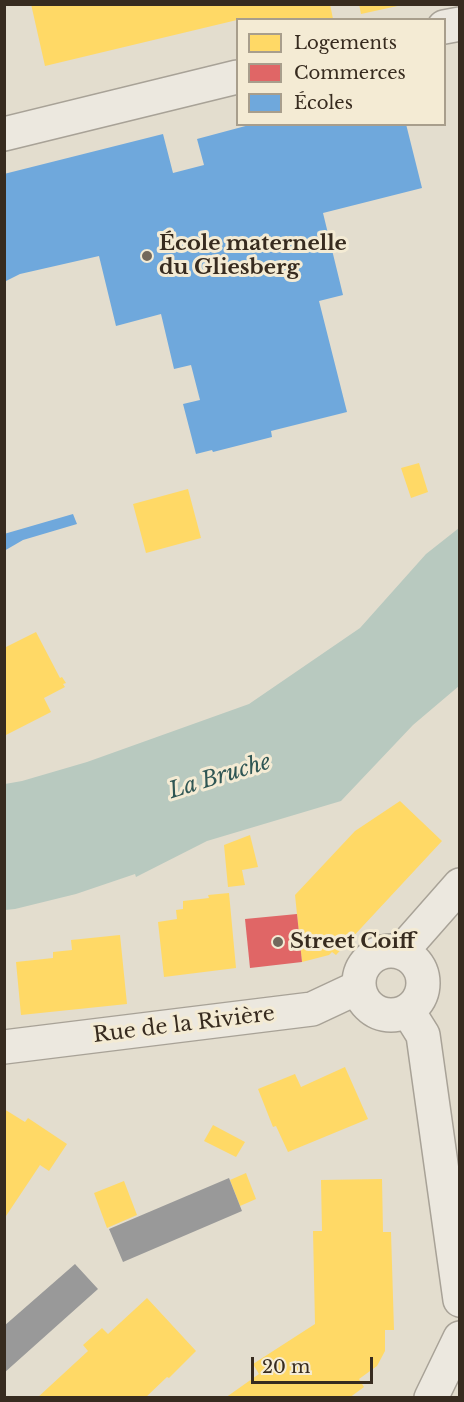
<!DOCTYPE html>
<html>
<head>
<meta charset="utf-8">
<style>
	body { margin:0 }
	#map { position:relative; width:464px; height:1402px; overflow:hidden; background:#e3ddce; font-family:"Libre Baskerville",serif }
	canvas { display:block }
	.frame { position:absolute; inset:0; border:6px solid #372b1f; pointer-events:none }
	.legend { position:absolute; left:236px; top:18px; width:210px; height:108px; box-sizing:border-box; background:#f4ebd4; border:2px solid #a89e8c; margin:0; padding:8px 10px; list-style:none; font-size:18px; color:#372b1f }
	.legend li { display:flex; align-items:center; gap:12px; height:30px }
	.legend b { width:30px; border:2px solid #a89e8c }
	.scale { position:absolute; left:251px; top:1357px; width:122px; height:27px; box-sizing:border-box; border:3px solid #372b1f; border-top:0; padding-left:8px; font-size:18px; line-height:21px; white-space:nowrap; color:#372b1f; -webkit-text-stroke:4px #f4ebd4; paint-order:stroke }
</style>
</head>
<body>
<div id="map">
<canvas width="464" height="1402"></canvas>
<div class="frame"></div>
<ul class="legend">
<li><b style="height:16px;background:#ffd966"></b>Logements</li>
<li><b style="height:16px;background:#e06666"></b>Commerces</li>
<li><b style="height:16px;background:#6fa8dc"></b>Écoles</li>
</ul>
<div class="scale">20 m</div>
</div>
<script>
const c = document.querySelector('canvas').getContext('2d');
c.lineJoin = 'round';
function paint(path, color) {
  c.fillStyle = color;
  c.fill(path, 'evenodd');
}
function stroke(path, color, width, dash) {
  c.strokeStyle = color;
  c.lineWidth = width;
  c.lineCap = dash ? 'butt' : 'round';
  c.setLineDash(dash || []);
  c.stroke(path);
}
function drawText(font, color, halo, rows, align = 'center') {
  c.font = font + ' "Libre Baskerville",serif';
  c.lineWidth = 6;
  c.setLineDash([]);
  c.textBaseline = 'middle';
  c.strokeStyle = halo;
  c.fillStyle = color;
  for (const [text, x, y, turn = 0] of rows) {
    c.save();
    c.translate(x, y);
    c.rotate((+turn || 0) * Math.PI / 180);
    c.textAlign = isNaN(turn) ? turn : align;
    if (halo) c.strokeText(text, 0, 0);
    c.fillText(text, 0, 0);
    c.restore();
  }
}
const water = new Path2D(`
	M 459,528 L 459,686 L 413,725 L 341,801 L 207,841 L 136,877 L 135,874 L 76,894 L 15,909 L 5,910 L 5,784 L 22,781 L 87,762 L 249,704 L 360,628 L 426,554 Z`);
const homes = new Path2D(`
	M 31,4 L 330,4 L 333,19 L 237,20 L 45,66 Z
	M 359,4 L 402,4 L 402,5 L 361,14 Z
	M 419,463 L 428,492 L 411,498 L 401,468 Z
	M 188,489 L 201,538 L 146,553 L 133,504 Z
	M 36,632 L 60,678 L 62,677 L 66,683 L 63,684 L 65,687 L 44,698 L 51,712 L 6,735 L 4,732 L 4,648 Z
	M 400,801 L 442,841 L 336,955 L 332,952 L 329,955 L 302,962 L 295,895 L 355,831 Z
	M 250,835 L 258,867 L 242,870 L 245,885 L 228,887 L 224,845 Z
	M 229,893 L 236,968 L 164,977 L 158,922 L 177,919 L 176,910 L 183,909 L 183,901 L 209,898 L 208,895 Z
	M 120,935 L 127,1004 L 21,1015 L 16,962 L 53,958 L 53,952 L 72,950 L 71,940 Z
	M 345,1067 L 368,1119 L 288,1152 L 276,1126 L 273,1127 L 258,1089 L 295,1074 L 301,1087 Z
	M 4,1109 L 25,1122 L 28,1118 L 67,1144 L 49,1171 L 40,1165 L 4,1219 Z
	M 213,1125 L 245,1142 L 236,1157 L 204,1141 Z
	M 246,1173 L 256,1199 L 240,1206 L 230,1180 Z
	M 382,1179 L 383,1232 L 391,1232 L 394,1330 L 385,1330 L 385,1351 L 377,1366 L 359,1379 L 364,1387 L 349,1398 L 225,1398 L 259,1374 L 253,1364 L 315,1324 L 313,1231 L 322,1231 L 321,1180 Z
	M 124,1181 L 137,1215 L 107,1228 L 94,1193 Z
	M 147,1298 L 196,1351 L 169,1378 L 167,1377 L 145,1398 L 37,1398 L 88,1351 L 83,1345 L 102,1328 L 108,1334 Z`);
const shops = new Path2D(`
	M 297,914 L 302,962 L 250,968 L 245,919 Z`);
const schools = new Path2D(`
	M 253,124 L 406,124 L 422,188 L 323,213 L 343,295 L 319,301 L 347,412 L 271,431 L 272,437 L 213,452 L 212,450 L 196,454 L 183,404 L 200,400 L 191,365 L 174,369 L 161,314 L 116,326 L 99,256 L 20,274 L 4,282 L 4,174 L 163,134 L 173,173 L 204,165 L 197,139 Z
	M 73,514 L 77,524 L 23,540 L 4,551 L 4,534 Z`);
const industry = new Path2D(`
	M 229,1178 L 242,1211 L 123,1262 L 109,1229 Z
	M 75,1264 L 98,1289 L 4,1373 L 4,1326 Z`);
const minor = new Path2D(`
	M 444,27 L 460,24
	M 4,134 L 237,77
	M359 983a32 32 0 1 1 64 0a32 32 0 1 1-64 0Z
	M 401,952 L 460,885
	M 408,1011 L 423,1035 L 460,1300
	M 4,1047 L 312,1009 L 359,987
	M 431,1398 L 460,1338`);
const markers = [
	[147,256,6,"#73695c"],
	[278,942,6,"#73695c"]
];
const poiNames = [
	["École maternelle",159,244],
	["du Gliesberg",159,268],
	["Street Coiff",290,942]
];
const streetNames = [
	["Rue de la Rivière",184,1025,-7]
];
const waterNames = [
	["La Bruche",220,777,-17]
];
paint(water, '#b8c9bf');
paint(homes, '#ffd966');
paint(shops, '#e06666');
paint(schools, '#6fa8dc');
paint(industry, '#999');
stroke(minor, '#a8a297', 36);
stroke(minor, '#ece8df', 33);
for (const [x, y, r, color] of markers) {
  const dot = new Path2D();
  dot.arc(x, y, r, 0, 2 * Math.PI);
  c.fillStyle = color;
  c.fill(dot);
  stroke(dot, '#f4ebd4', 2);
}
drawText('bold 21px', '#372b1f', '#f4ebd4', poiNames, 'left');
drawText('21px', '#372b1f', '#f4ebd4', streetNames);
drawText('italic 22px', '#2f5654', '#f4ebd4', waterNames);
</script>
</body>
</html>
